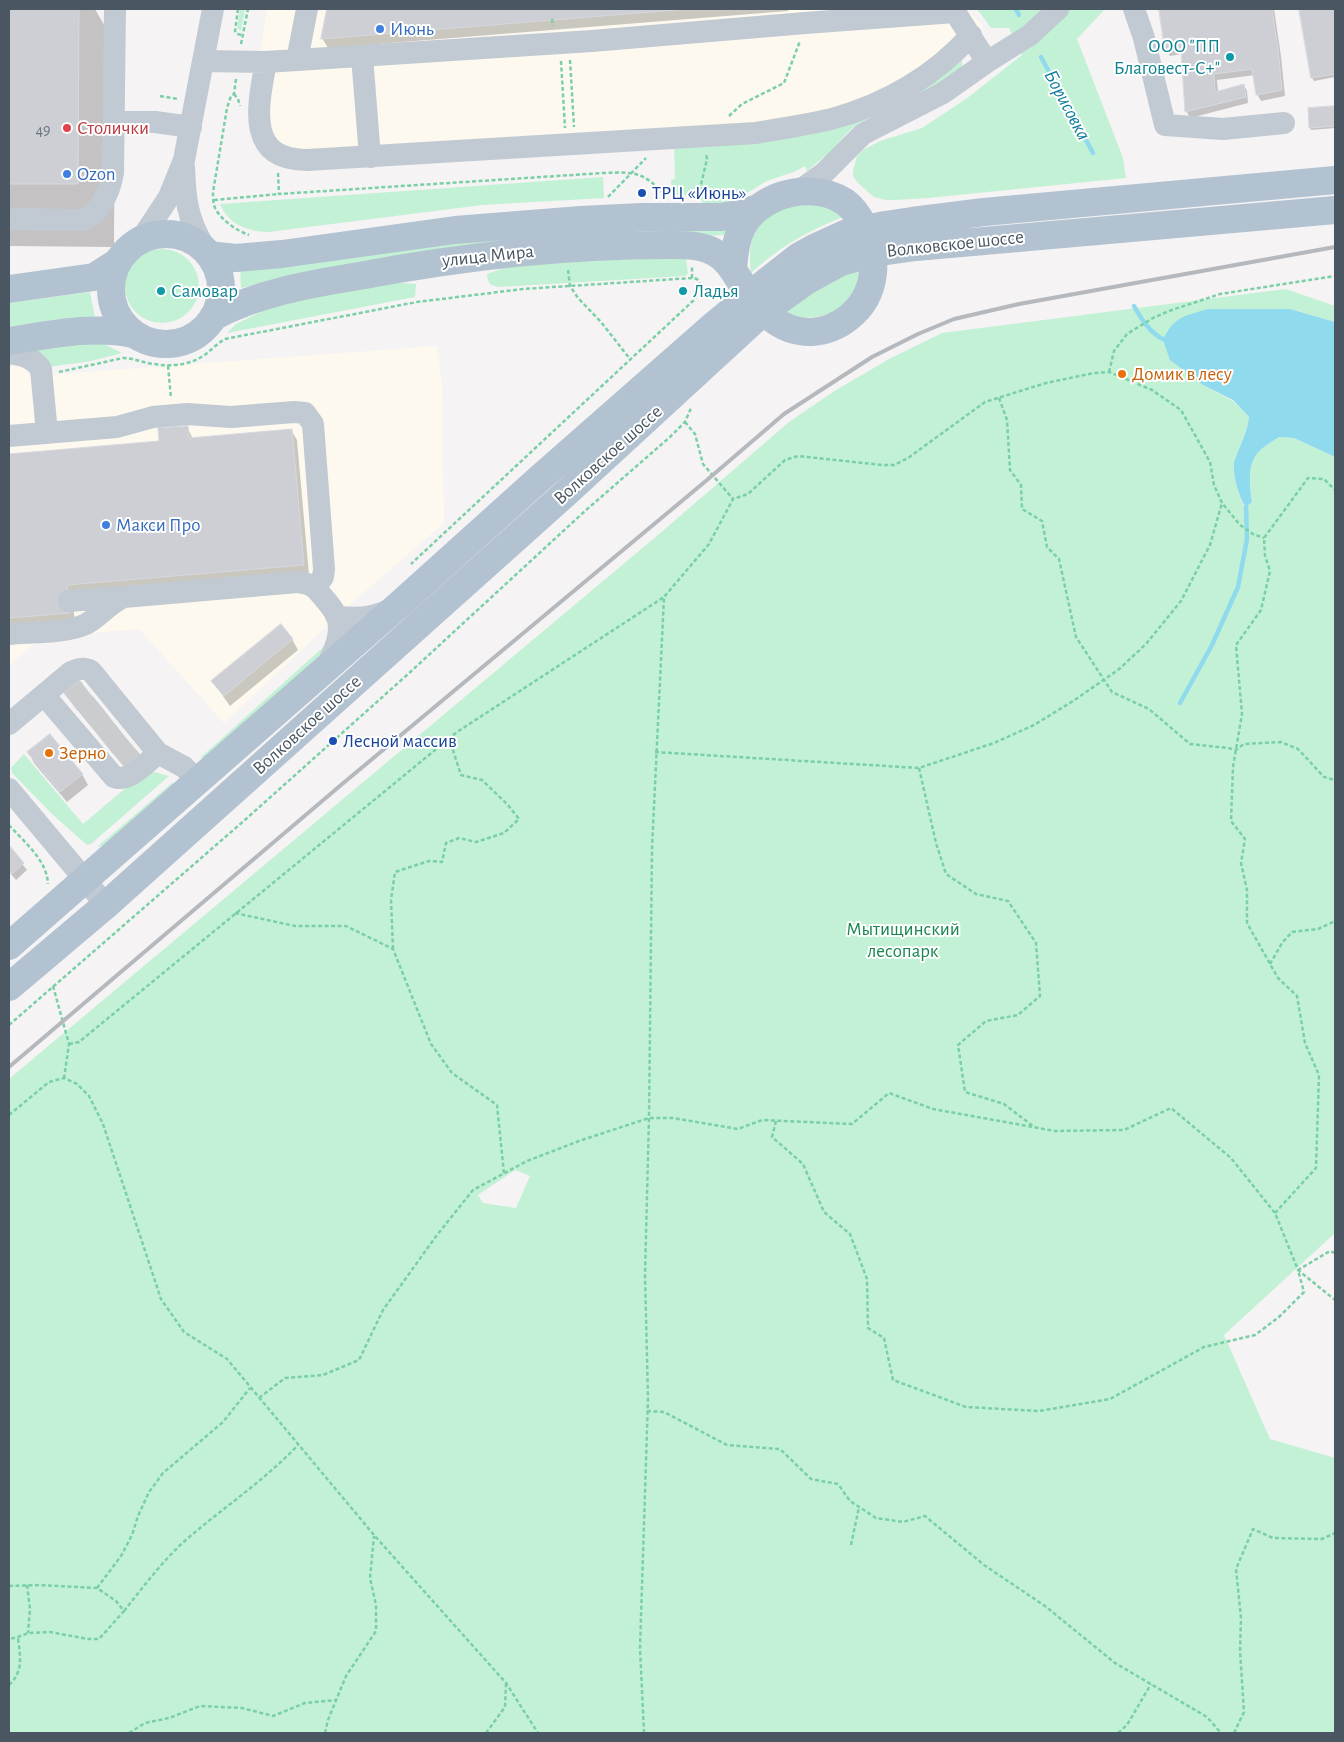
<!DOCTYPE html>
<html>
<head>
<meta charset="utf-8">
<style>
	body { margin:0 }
	#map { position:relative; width:1344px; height:1742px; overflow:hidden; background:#f5f3f3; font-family:"Alegreya Sans",sans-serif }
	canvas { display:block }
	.frame { position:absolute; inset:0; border:10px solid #4a5661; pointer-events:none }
</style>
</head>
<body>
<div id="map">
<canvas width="1344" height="1742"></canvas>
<div class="frame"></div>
</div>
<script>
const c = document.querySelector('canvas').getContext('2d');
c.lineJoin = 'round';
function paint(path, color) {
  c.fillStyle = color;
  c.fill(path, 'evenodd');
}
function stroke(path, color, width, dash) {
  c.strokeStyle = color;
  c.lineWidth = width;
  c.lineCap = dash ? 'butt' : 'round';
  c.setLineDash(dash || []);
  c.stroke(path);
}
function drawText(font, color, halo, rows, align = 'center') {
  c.font = font + ' "Alegreya Sans",sans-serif';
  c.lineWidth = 4;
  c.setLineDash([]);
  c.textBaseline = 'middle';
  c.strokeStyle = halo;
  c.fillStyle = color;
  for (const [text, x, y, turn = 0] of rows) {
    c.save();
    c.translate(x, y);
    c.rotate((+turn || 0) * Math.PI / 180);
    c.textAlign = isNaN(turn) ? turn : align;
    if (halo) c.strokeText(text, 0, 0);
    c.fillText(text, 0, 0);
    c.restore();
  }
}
const commercial = new Path2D(`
	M 267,9 L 966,9 L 982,24 L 982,27 L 960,56 L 939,73 L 755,140 L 259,150 L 251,139 L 250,118 Z
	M 437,346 L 442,384 L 444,523 L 351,604 L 224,723 L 139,629 L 41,638 L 9,666 L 9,367 L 25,366 L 30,376 Z`);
const green = new Path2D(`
	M 240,9 L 245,9 L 241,31 L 237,28 Z
	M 977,9 L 1105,9 L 1077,39 L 1123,158 L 1126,178 L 928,198 L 895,200 L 886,200 L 874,197 L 857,182 L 853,176 L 853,171 L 857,156 L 863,150 L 880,141 L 922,128 L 966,99 L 1022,55 L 1009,28 L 991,28 Z
	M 962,59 L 962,67 L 941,86 L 856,125 L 848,132 L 830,152 L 807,171 L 805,166 L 796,171 L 767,181 L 735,200 L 727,203 L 703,203 L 699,196 L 672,195 L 671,180 L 675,179 L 674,145 L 756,140 Z
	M 603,177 L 604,198 L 482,205 L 269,232 C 248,232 228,224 220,204 Z
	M 786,205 L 825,205 L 843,217 C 806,232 781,246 751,273 C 747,236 755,224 786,205 Z
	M 729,226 L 728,235 L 602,239 L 292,277 L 241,288 L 240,268 L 507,236 Z
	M125 286a37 37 0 1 1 74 0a37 37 0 1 1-74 0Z
	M 686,257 L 688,274 L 685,276 L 499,287 C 489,285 488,283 487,274 L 519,263 Z
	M 865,267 C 862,274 861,283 858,290 C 856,294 851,298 847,302 C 829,319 808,320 784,314 L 824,283 Z
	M 386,282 L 416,284 L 415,297 L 227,333 L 236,324 L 287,299 Z
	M 1286,289 L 1335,306 L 1335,322 L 1290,309 L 1203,385 L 1233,401 L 1249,417 C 1246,433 1239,447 1234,462 C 1232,472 1239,500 1245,507 L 1252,502 C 1250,488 1247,466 1257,454 C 1262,447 1272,442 1279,437 L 1294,438 L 1335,457 L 1335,1233 L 1224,1335 L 1270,1439 L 1335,1458 L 1335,1733 L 9,1733 L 9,1079 L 658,535 L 789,422 L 833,392 L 889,359 L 942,333 ZM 515,1170 L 530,1176 L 516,1208 L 483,1203 L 478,1195 Z
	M 90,292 L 95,317 L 9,330 L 9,303 Z
	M 55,344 L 104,344 L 122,353 L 91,361 L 48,367 L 33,352 Z
	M 329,642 L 323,656 L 207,757 L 200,758 Z
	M 24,754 L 83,824 L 140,776 L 154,772 L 169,776 L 91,844 L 87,845 L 52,814 L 12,773 L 11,768 Z
	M 173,782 L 173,787 L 106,845 L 97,847 Z`);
const water = new Path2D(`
	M 1208,309 L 1290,309 L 1335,322 L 1335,457 L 1294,438 L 1279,437 C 1272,442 1262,447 1257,454 C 1247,466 1250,488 1252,502 L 1246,507 C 1239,500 1232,472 1234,462 C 1239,447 1247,433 1249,417 L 1233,400 L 1203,385 L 1170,360 L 1163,340 C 1174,316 1185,316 1208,309 Z`);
const shadow = new Path2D(`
	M 9,9 L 95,9 L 115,44 L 114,247 L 9,246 Z
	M 328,9 L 788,9 L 788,11 L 328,48 L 322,38 Z
	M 1160,9 L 1274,9 L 1281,56 L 1285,96 L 1261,101 L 1257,94 L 1255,75 L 1217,80 L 1218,92 L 1244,85 L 1247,91 L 1248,103 L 1190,118 L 1187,112 L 1182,54 L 1170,56 L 1166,50 Z
	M 1300,9 L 1335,9 L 1335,77 L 1314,81 L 1312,78 Z
	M 1335,107 L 1335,128 L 1311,130 L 1310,127 L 1309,109 Z
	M 187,427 L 193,439 L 291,430 L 297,440 L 309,575 L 72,595 L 75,623 L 9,628 L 9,455 L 161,442 Z
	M 292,639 L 298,650 L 230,706 L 213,682 Z
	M 29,753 L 82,774 L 88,785 L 67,802 L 34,763 Z
	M 9,847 L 27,870 L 16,880 L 9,872 Z`);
const stream = new Path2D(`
	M 1016,9 L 1019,15
	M 1041,57 L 1093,153
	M 1134,306 C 1141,319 1153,337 1168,341
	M 1180,703 L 1212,645 L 1238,587 L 1247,539 L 1246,507`);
const building = new Path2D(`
	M 9,9 L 79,9 L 78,184 L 9,184 Z
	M 327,9 L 687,9 L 321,39 Z
	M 1159,9 L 1272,9 L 1278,49 L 1282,90 L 1256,95 L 1252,69 L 1214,74 L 1215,92 L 1244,84 L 1246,97 L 1185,112 L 1181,48 L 1165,50 Z
	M 1299,9 L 1335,9 L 1335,74 L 1311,78 Z
	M 1335,106 L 1335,126 L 1309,128 L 1308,108 Z
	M 188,426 L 189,438 L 292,429 L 304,565 L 67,585 L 70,613 L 9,618 L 9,454 L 159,441 L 158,428 Z
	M 281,624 L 293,639 L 224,696 L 211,681 Z
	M 79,680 L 141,757 L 126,769 L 63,692 Z
	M 50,734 L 83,774 L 60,792 L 27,752 Z
	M 9,845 L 24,863 L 12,874 L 9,871 Z`);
const minorTunnel = new Path2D(`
	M 71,702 L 87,690
	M 84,718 L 100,705
	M 95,731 L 111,719
	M 106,745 L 122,733
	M 118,759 L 133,746`);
const path = new Path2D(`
	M 238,9 L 235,31 L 237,34 L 243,35
	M 552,19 L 553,26
	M 241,44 L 248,9
	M 570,60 L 574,127
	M 561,61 L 565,128
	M 236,79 L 234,94 L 231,96 L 227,108 L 213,192 C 213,197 213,203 215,208 C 221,220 237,231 249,235
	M 234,94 L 238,99 L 240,106
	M 160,96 L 178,99
	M 729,116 L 742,104 L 784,83 L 800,41
	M 278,173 L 279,194 L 603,173 C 636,172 642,171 666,196
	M 608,197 L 646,158
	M 698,197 L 707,159 L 706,153
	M 214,200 L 279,194
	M 568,270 L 570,286 L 578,298 L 601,322 L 630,359
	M 692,278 L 692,267
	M 168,366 L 171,398
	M 59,372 L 123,358 C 134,358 143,363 154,364 C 172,367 191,365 206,354 C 212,349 218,343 225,339 L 417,302 L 523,289 L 692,278 L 697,279 C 703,287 699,293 694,300 L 411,564
	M 1109,372 L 1114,351 L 1127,334 L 1153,318 L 1169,311 L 1220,294 L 1335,276
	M 999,398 L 1007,420 L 1010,470 L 1021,485 L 1022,509 L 1042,521 L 1047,547 L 1059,559 L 1076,637 L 1112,692 L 1149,709 L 1190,744 L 1228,748 L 1236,750 L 1244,744 L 1281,742 L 1298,749 L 1324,777 L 1335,780
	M 685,422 L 695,434 L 703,464 L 733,499
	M 655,752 L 919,768 L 994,743 L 1034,725 L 1073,701 L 1118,670 L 1146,644 L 1181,601 L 1210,545 L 1222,503
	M 919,768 L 936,843 L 946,874 L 976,894 L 1008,901 L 1036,943 L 1040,996 L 1018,1015 L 986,1021 L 958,1045 L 965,1092 L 1004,1104 L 1034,1127
	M 9,825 C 24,842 47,860 48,884
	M 235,913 L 295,926 L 346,926 L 393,949 L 431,1044 L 452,1073 L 497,1105 L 504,1174
	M 393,949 L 391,900 L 395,872 L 429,861 L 442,862 L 446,843 L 459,838 L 476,842 L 504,833 L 519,819 L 508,805 L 482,780 L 461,775 L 449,738
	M 1270,964 L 1282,943 L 1292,932 L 1318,929 L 1335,921
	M 53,986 L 69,1044 L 64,1078
	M 9,1025 L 246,819 L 407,675 L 585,511 L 670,437 L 685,422 L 691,408
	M 69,1044 L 79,1042 L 457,732 L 664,597
	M 9,1115 L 49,1082 L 64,1078 L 77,1084 L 89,1096 L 103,1124 L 161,1299 L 184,1332 L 227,1359 L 374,1535 L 506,1683 L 538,1733
	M 776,1121 L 772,1137 L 803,1164 L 824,1212 L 850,1234 L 867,1279 L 868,1328 L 884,1338 L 893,1380 L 966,1407 L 1039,1411 L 1110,1399 L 1204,1347 L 1255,1335 L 1279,1317 L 1304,1292 L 1298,1270 L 1330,1251 L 1335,1253
	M 1275,1213 L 1316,1168 L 1319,1075 L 1305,1043 L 1297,996 L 1278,978 L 1247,923 L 1247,890 L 1241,863 L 1245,839 L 1231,821 L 1233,767 L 1242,714 L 1236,645 L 1261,610 L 1270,571 L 1265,556 L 1264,538 L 1308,478 L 1324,479 L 1335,490
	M 259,1398 L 285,1378 L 323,1375 L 359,1360 L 383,1310 L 437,1235 L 473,1190 L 527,1161 L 579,1141 L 649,1118 L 673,1118 L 738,1129 L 762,1120 L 852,1124 L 889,1093 L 933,1109 L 1055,1131 L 1124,1130 L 1171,1108 L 1231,1158 L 1275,1213 L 1298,1270 L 1335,1300
	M 647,1411 L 664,1412 L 727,1445 L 780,1449 L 811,1479 L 838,1484 L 850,1501 L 876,1518 L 903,1522 L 925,1516 L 984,1565 L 1045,1606 L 1115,1663 L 1207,1717 L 1221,1733
	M 851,1545 L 859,1507
	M 27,1585 L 30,1609 L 28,1633
	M 9,1586 L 39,1585 L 97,1588 L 116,1601 L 124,1611 L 99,1639 L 88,1639 L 50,1632 L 28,1633 L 18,1637 L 9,1639
	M 97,1588 L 121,1556 L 132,1535 L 138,1516 L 149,1492 L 163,1473 L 223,1422 L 250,1388
	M 124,1611 C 144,1586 163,1560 187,1539 C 224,1507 265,1480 298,1445
	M 9,1685 C 24,1671 20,1656 18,1638
	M 129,1733 L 145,1723 L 169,1718 L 200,1706 L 242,1708 L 273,1716 L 305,1703 L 336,1700
	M 325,1733 L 328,1720 L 346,1676 L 376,1631 L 376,1605 L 370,1578 L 374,1536
	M 486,1733 L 505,1707 L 506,1683
	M 644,1733 L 640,1648 L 648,1399 L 645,1274 L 649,1118 L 652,848 L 664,597 L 709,544 L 733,499 L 748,494 L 785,460 L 798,456 L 882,465 L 894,465 L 908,458 L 985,402 L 1046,383 L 1094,373 L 1109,372 L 1152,390 L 1181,410 L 1210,462 L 1214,485 L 1222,503 L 1240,525 L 1253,534 L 1264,538
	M 1118,1733 L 1127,1725 L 1151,1684
	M 1234,1733 L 1244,1712 L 1240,1651 L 1241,1618 L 1236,1569 L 1253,1529 L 1273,1538 L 1322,1539 L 1335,1533`);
const minor = new Path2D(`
	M 1134,9 L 1144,38 L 1165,125 L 1223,129 L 1284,123
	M 362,56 L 370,157
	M 297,60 L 307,9
	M 204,61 L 266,62 L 592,41 L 805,23 L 955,12 L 987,62
	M 266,62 C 258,105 245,160 307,160 L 756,133 C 782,128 809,125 835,118 C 886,104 936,75 971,35
	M 114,122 L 155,122 L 191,127
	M 184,166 C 185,197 187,219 204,246
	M 799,191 L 824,173 L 863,134 L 943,93 L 987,62 L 1030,35 L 1058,9
	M 9,219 L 81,220 C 100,215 110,191 113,173 L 115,9
	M 142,238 L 169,197 L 184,160 L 213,9
	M 9,353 C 21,355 33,357 41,369 L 47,433
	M 9,436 L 117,427 L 153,417 L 187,414 L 231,417 L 294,412 L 305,413 L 313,424 L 324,569 L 323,577 L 315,588 L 308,584 L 297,582 L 124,597 C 108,604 101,616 86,624 C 68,633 30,632 9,634
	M 315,588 C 322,596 333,607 337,617 C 343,633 334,651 327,666
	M 69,601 L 122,597
	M 336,616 C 356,620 373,618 391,609
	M 44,695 L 114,777 C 129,783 147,762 158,753
	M 9,724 L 71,672 C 78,669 84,667 91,671 L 158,753 L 184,767 L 198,781
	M 9,789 L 106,905`);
const major = new Path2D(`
	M111 289a55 55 0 1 1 110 0a55 55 0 1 1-110 0Z
	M 209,254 L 217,256 L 236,258 L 282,254 L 455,230 L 581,220 L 642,217 L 721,217 L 743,213 L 758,208
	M 9,289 L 94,277 L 116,263
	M 213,317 C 257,293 310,284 359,276 C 460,257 563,245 666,245 C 681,245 700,244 714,252 C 726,258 733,270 740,281 C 759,307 776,333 812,332 C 825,331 838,326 848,318 C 878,295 879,256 863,225 C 859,217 853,208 845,202 C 824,188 797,189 775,198 C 742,213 735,236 733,269
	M 9,341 C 49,335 93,325 133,334
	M 9,946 L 401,603 L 540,478 L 714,325 L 766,282 L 798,257 L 814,248 L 847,233 L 885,225 L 912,221 L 984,212 L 1335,180
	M 9,987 L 106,905 L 566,493 L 764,311 L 806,281 L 841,262 L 873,253 L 916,247 L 1335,210`);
const rail = new Path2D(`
	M 9,1067 L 341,785 L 707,480 L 784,414 L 872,357 L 918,334 L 954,319 L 1019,304 L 1335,247`);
const markers = [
	[380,29,5,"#3f7fe0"],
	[1230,57,5,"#0f9aa8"],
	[67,128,5,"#e0444e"],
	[67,174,5,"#3f7fe0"],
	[642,193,5,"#1a4fb4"],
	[161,291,5,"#0f9aa8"],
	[683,291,5,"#0f9aa8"],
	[1122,374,5,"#e8710a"],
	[106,525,5,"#3f7fe0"],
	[333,741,5,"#1a4fb4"],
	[49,753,5,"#e8710a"]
];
const numberNames = [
	["49",43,130]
];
const shopNames = [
	["Июнь",390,29],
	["Ozon",77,174],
	["Макси Про",116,525]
];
const cultureNames = [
	["ООО \"ПП",1220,46,"right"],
	["Благовест-С+\"",1220,68,"right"],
	["Самовар",171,291],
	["Ладья",693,291]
];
const healthNames = [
	["Столички",77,128]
];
const transitNames = [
	["ТРЦ «Июнь»",652,193],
	["Лесной массив",343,741]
];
const streetNames = [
	["Волковское шоссе",955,244,-6],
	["улица Мира",488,256,-6],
	["Волковское шоссе",608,455,-42],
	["Волковское шоссе",307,725,-42]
];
const foodNames = [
	["Домик в лесу",1132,374],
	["Зерно",59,753]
];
const parkNames = [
	["Мытищинский",903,929],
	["лесопарк",903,951]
];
const waterNames = [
	["Борисовка",1067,105,62]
];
paint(commercial, '#fdf9ef');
paint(green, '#c3f1d5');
paint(water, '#90daee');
paint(shadow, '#0003');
stroke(stream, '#90daee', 4.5);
paint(building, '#cdcfd5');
stroke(building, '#d7d9de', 1);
stroke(minorTunnel, '#caccce', 22, [22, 11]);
stroke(path, '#7ad0a6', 2.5, [4, 2.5]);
stroke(minor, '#c1cad2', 22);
stroke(major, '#b3c2d1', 28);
stroke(rail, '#b5b8bd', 4);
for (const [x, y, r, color] of markers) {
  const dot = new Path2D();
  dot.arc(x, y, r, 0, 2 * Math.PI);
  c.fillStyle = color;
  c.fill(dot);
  stroke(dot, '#fff', 2);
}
drawText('16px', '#6b747e', null, numberNames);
drawText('19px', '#366cbe', '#fff', shopNames, 'left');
drawText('19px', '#0d838f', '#fff', cultureNames, 'left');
drawText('19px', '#be3a42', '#fff', healthNames, 'left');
drawText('19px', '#164399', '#fff', transitNames, 'left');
drawText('19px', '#4a5661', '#fff', streetNames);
drawText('19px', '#c56008', '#fff', foodNames, 'left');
drawText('19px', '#17864f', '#fff', parkNames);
drawText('italic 20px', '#0c7c9b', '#fff', waterNames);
</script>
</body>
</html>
